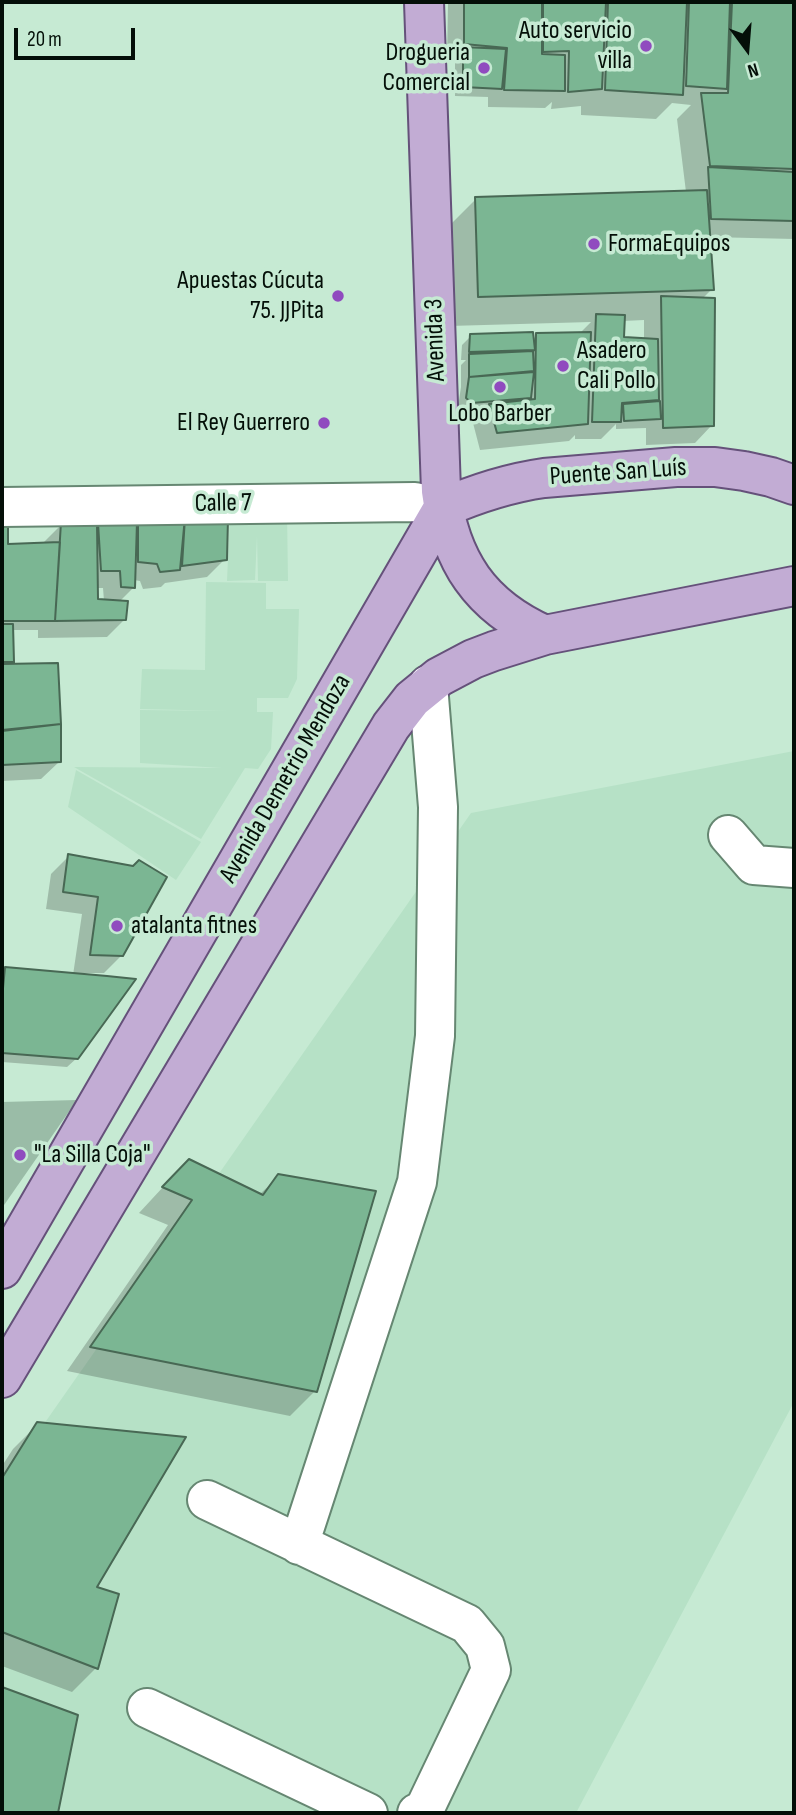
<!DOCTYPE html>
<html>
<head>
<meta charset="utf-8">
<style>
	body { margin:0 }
	#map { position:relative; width:796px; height:1815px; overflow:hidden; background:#c6ead3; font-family:"Sofia Sans Condensed",sans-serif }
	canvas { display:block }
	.frame { position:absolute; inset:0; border:4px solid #040f08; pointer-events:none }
	.north { position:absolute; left:712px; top:14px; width:70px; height:70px; -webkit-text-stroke:5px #c6ead3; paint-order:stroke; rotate:164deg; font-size:19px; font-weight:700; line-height:28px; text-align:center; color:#040f08 }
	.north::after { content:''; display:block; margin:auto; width:24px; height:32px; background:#040f08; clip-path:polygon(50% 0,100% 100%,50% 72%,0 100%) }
	.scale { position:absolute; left:14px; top:28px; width:121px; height:32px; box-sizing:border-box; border:4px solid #040f08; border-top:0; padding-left:9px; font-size:21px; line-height:24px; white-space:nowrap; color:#040f08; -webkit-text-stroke:5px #c6ead3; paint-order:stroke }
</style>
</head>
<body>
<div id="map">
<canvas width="796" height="1815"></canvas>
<div class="frame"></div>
<div class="north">N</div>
<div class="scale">20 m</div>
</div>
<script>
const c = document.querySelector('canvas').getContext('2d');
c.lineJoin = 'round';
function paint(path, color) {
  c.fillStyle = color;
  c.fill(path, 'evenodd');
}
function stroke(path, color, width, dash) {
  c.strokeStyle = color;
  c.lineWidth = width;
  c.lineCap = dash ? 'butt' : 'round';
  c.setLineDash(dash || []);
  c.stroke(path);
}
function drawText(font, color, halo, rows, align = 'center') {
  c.font = font + ' "Sofia Sans Condensed",sans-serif';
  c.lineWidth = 7;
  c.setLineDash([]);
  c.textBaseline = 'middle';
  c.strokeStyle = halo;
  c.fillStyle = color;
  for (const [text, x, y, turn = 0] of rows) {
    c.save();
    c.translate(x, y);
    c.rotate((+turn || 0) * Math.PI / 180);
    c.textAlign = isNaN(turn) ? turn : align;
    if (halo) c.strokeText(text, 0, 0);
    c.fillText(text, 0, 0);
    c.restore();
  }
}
const built = new Path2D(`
	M 287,512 L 288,581 L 258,581 L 257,536 L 255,580 L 227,581 L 230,514 Z
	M 206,582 L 266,583 L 266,609 L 299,609 L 297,679 L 288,698 L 257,698 L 257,712 L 273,712 L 271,749 L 258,769 L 245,768 L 201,839 L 74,767 L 222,768 L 140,763 L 140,710 L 229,711 L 140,709 L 142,669 L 205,670 Z
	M 794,751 L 794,1402 L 576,1813 L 2,1813 L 2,1484 L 471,813 Z
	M 76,770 L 201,842 L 176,880 L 68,807 Z`);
const green = new Path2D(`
	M 77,1100 L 2,1208 L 2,1102 Z`);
const shadow = new Path2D(`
	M 448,2 L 794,2 L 794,239 L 709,237 L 712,289 L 702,299 L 712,425 L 695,443 L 646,445 L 646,428 L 616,429 L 616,424 L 601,439 L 575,439 L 575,435 L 569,441 L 480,450 L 473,423 L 487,409 L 463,411 L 458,407 L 461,387 L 461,365 L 466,360 L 461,360 L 462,345 L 471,336 L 532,340 L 537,335 L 579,334 L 591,322 L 449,326 L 446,229 L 476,199 L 686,192 L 677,119 L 691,105 L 672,103 L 656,119 L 581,115 L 581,106 L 551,109 L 552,102 L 545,108 L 488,107 L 488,97 L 455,96 L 455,62 L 447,61 ZM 644,320 L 644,340 L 622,339 L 623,321 Z
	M 226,520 L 225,559 L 207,577 L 165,583 L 161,587 L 143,589 L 140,581 L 134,580 L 134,587 L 119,602 L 124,620 L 107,637 L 38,638 L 38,630 L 12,630 L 12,661 L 8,666 L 57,665 L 59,762 L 41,779 L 2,781 L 2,522 L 6,546 L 44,545 L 44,542 L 62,524 L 95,529 L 99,525 ZM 96,588 L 103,588 L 104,601 L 96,600 Z
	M 69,856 L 134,868 L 122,955 L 104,973 L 79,973 L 77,1058 L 67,1067 L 2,1062 L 2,973 L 5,969 L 73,975 L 82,914 L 46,909 L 51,874 Z
	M 279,1176 L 315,1391 L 290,1416 L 67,1371 L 168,1225 L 139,1213 L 164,1186 L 259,1195 Z
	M 38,1424 L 94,1588 L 96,1668 L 72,1692 L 2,1666 L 2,1466 L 13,1449 Z
	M 2,1689 L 76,1716 L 56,1813 L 2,1813 Z`);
const building = new Path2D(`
	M 464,2 L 542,2 L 542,54 L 565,55 L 565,91 L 504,90 L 507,48 L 464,44 Z
	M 543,2 L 606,2 L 602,89 L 568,92 L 569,51 L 543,52 Z
	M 608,2 L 687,2 L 683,95 L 605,90 Z
	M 689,2 L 730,2 L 727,89 L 686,86 Z
	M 732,2 L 794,2 L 794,169 L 710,166 L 701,93 L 728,93 Z
	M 463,47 L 506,49 L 502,89 L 463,87 Z
	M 708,167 L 794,172 L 794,221 L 711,219 Z
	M 707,190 L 714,290 L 478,297 L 475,197 Z
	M 661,296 L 715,298 L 714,426 L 663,428 Z
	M 596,314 L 625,315 L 624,337 L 658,339 L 659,400 L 622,403 L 621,422 L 592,422 Z
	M 533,332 L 535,350 L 469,352 L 470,334 Z
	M 591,332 L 588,424 L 497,433 L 489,404 L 535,399 L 536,333 Z
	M 533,351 L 534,371 L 469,377 L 469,354 Z
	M 534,372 L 531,398 L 472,403 L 466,398 L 469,377 Z
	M 660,401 L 661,419 L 624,421 L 623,404 Z
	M 185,517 L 228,518 L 227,560 L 182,566 Z
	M 185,517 L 180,570 L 160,572 L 157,564 L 138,562 L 138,523 Z
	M 2,520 L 8,520 L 8,544 L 60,542 L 55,621 L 2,621 Z
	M 61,522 L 97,523 L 98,599 L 128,601 L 126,620 L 55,621 Z
	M 137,522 L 135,588 L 121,587 L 120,571 L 101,571 L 98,523 Z
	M 2,624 L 13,624 L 14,662 L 2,662 Z
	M 58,663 L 61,724 L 2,730 L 2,664 Z
	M 61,724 L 61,762 L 2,765 L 2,731 Z
	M 68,854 L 133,866 L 139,860 L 167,877 L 123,956 L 90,955 L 98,897 L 63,892 Z
	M 5,967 L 107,976 L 136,979 L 78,1059 L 2,1053 L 2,999 Z
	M 189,1159 L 263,1195 L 278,1174 L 376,1191 L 317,1392 L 90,1347 L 192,1200 L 162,1187 Z
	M 37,1422 L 186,1437 L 97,1587 L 119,1594 L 98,1669 L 2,1632 L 2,1478 Z
	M 2,1687 L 78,1715 L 58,1813 L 2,1813 Z`);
const minor = new Path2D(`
	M 2,507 L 415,502 L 443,508
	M 728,835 L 754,865 L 794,868
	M 207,1500 L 467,1624 L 485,1646 L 491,1670 L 424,1810 L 417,1813
	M 299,1545 L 417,1182 L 435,1036 L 438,807 L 428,685
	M 147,1708 L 368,1813`);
const major = new Path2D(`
	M 424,2 L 441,491 C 450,561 480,606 545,635
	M 443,508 C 475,494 509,483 544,478 L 676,467 L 715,467 L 744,471 L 771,477 L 794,485
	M 2,1269 L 443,508
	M 2,1378 L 391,726 L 412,699 L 439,677 L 473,659 L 494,651 L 545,635 L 794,586`);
const markers = [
	[646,46,7,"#904bbf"],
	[484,68,7,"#904bbf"],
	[594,244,7,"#904bbf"],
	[338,296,7,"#904bbf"],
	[563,366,7,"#904bbf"],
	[500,387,7,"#904bbf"],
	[324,423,7,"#904bbf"],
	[117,926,7,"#904bbf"],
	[20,1155,7,"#904bbf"]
];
const poiNames = [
	["Auto servicio",632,31],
	["villa",632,61],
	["Drogueria",470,53],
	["Comercial",470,83],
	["FormaEquipos",608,244,"left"],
	["Apuestas Cúcuta",324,281],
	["75. JJPita",324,311],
	["Asadero",577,351,"left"],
	["Cali Pollo",577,381,"left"],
	["Lobo Barber",500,414,"center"],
	["El Rey Guerrero",310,423],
	["atalanta fitnes",131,926,"left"],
	["\"La Silla Coja\"",34,1155,"left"]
];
const streetNames = [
	["Avenida 3",436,340,-92],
	["Puente San Luís",618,473,-4],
	["Calle 7",223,504,-1],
	["Avenida Demetrio Mendoza",286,779,-60]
];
paint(built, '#b6e1c6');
paint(green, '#9abca7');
paint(shadow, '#0003');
paint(building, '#7bb693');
stroke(building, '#486854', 2);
stroke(minor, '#668772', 42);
stroke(major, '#65517a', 42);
stroke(minor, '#fff', 38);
stroke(major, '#c2acd4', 38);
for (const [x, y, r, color] of markers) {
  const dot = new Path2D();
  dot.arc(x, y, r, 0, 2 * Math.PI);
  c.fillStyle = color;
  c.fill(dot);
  stroke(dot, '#c6ead3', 2.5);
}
drawText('26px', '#040f08', '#c6ead3', poiNames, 'right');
drawText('26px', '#040f08', '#c6ead3', streetNames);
</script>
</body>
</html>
